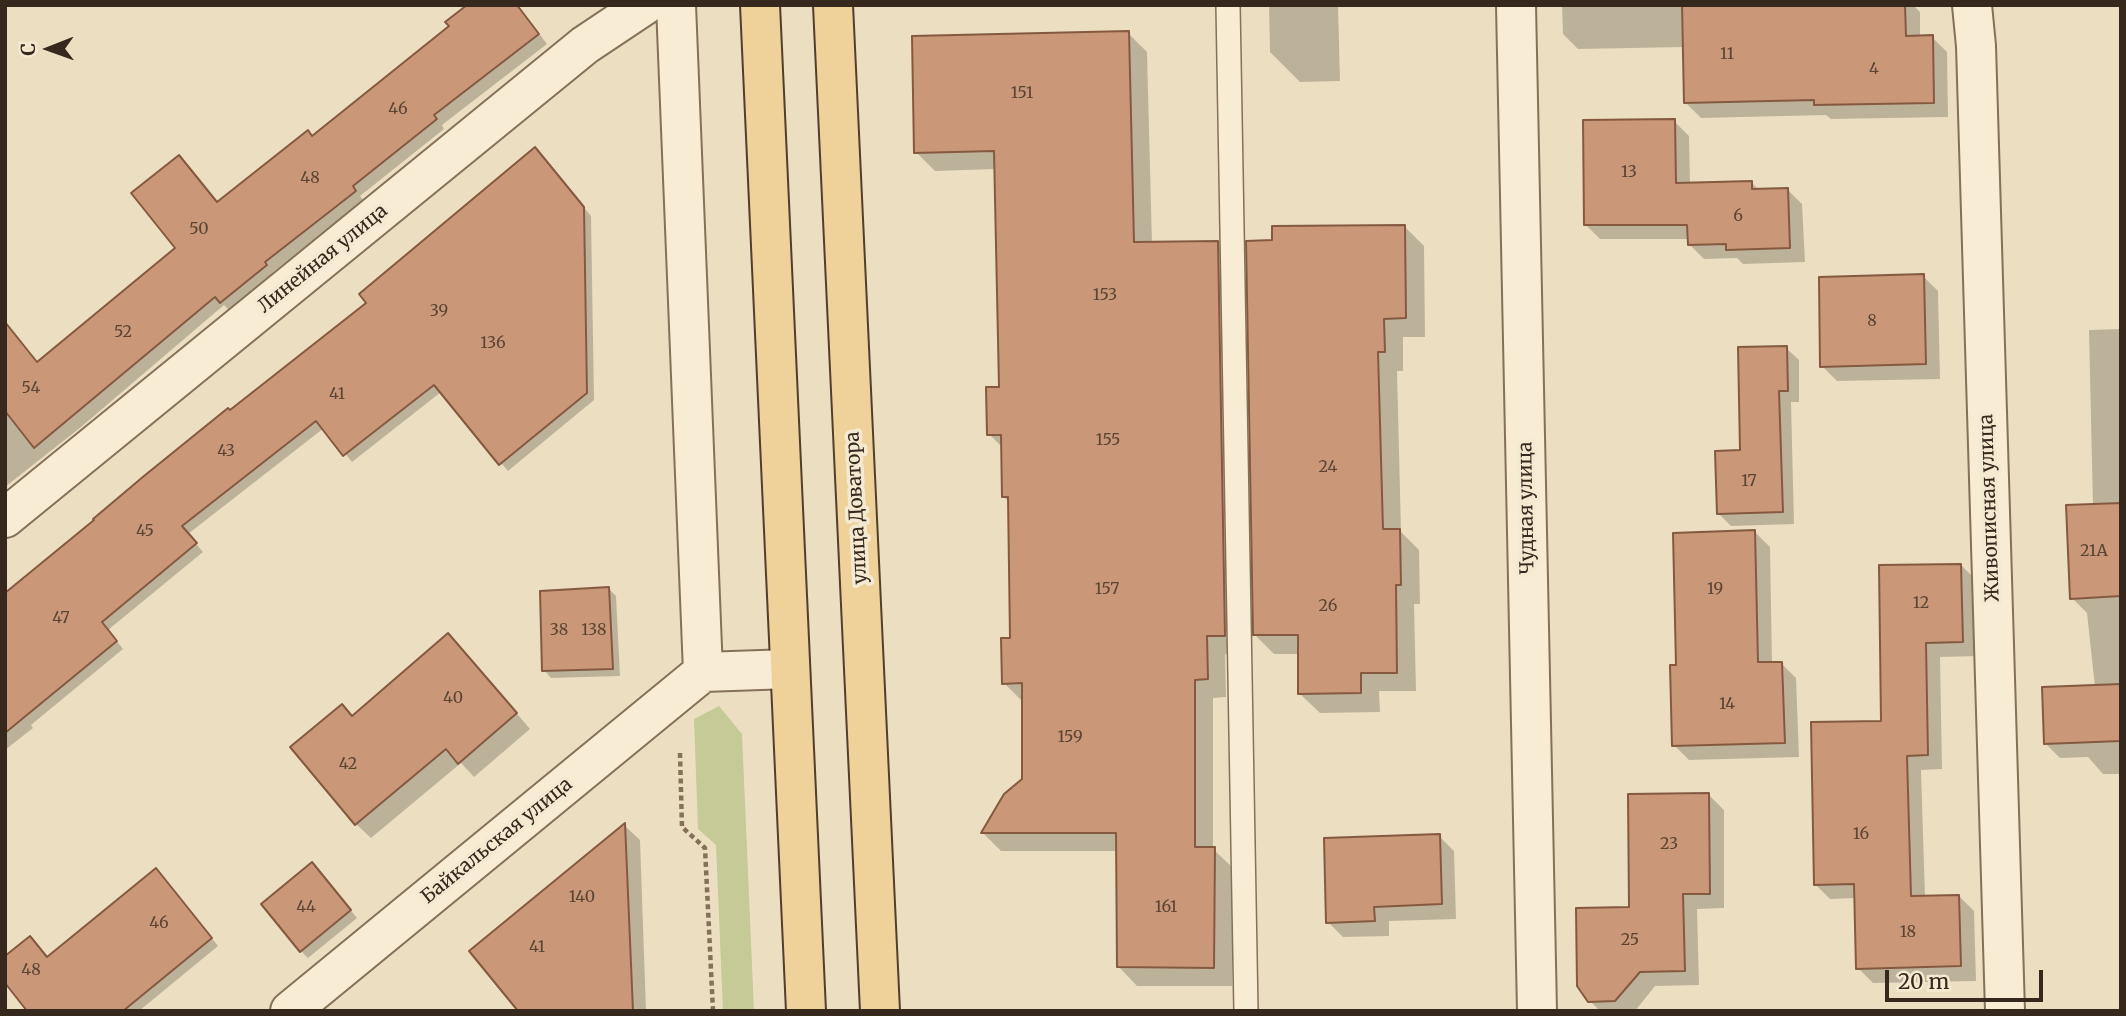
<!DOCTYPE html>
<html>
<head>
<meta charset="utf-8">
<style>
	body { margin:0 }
	#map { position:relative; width:2126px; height:1016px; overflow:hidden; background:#ecdfc1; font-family:Merriweather,serif }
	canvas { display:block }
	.frame { position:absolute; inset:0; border:7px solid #36281d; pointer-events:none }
	.north { position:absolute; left:14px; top:14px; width:70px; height:70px; -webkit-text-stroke:5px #f4e9d1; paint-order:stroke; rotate:269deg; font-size:19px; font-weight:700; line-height:28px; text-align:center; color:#36281d }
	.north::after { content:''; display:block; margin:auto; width:24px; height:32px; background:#36281d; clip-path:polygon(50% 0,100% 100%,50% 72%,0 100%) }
	.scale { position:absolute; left:1885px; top:970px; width:158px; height:32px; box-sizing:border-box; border:4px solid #36281d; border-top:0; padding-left:9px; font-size:21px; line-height:24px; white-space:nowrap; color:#36281d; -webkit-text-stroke:5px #f4e9d1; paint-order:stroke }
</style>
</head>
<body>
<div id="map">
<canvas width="2126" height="1016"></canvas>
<div class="frame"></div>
<div class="north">С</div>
<div class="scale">20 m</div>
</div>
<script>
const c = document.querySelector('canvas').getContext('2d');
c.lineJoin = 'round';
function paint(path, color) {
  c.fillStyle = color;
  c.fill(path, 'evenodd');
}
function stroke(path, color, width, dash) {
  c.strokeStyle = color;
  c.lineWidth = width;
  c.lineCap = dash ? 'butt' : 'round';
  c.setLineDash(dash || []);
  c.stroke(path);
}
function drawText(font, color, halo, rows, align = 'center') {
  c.font = font + ' Merriweather,serif';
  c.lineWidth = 7;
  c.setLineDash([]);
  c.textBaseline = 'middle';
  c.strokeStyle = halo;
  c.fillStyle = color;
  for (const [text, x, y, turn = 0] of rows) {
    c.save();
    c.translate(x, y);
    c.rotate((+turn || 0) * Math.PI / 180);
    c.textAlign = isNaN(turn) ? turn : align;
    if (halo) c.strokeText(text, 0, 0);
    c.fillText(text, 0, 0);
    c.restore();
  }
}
const green = new Path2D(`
	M 719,706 L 742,734 L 754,1011 L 723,1011 L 716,845 L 698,829 L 694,719 Z`);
const shadow = new Path2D(`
	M 517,5 L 547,44 L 442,125 L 444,129 L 360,196 L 364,201 L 273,272 L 275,275 L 230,311 L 224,305 L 81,427 L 5,487 L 5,367 L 38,364 L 177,248 L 218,204 L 313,138 Z
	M 1269,5 L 1338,5 L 1340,81 L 1300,82 L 1270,52 Z
	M 1562,5 L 1913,5 L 1920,12 L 1920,37 L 1932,37 L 1947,52 L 1948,117 L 1831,119 L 1826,115 L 1701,118 L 1686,103 L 1685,47 L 1578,49 L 1563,34 Z
	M 1128,33 L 1147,52 L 1152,244 L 1218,243 L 1236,261 L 1243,654 L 1225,654 L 1226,697 L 1213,698 L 1213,849 L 1233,868 L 1232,986 L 1137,986 L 1119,967 L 1118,851 L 1001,851 L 983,833 L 1024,780 L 1023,702 L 1004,683 L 1012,639 L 1009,502 L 1004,497 L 1003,448 L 989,434 L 1000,389 L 996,169 L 935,171 L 916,152 Z
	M 1674,121 L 1689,136 L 1690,185 L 1751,182 L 1759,190 L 1787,189 L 1802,204 L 1805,262 L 1743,264 L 1737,258 L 1704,259 L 1689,244 L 1689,239 L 1600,239 L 1585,224 Z
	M 542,157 L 591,216 L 594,400 L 508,471 L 441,392 L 352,462 L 324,428 L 188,534 L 203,552 L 108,630 L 123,649 L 31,725 L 33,728 L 5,750 L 5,595 L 369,303 Z
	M 1404,226 L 1424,246 L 1425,337 L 1403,337 L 1403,371 L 1397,371 L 1401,532 L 1419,550 L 1420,604 L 1414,604 L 1416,691 L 1379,691 L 1380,712 L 1320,713 L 1300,694 L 1300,654 L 1274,654 L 1255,635 L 1274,242 Z
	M 1923,276 L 1938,291 L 1940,379 L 1837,381 L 1822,366 Z
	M 2121,329 L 2121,774 L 2103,774 L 2088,757 L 2060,758 L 2046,744 L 2095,687 L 2087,613 L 2072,598 L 2093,506 L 2089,330 Z
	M 1786,348 L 1799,360 L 1799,402 L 1791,402 L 1794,524 L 1731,526 L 1718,513 Z
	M 1755,532 L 1770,547 L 1772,664 L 1781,663 L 1796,678 L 1799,757 L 1689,760 L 1674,745 L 1678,666 Z
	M 1961,565 L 1976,580 L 1977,656 L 1940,657 L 1942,769 L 1921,770 L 1925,897 L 1959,896 L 1974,911 L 1976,981 L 1873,983 L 1858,968 L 1856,898 L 1830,899 L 1815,884 L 1883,722 Z
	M 609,589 L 616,596 L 620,676 L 551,678 L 544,670 Z
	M 463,650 L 530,729 L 474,777 L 461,763 L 371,838 L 356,824 L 353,718 Z
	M 1709,795 L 1724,810 L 1724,908 L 1697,909 L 1699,985 L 1655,986 L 1635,1011 L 1600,1011 L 1590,1001 L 1630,909 Z
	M 625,826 L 640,840 L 646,1011 L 520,1011 L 472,951 Z
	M 1439,836 L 1454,851 L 1456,919 L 1389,921 L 1389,936 L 1343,937 L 1328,922 Z
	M 319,872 L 357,918 L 308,958 L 301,951 Z
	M 163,878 L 218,946 L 139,1011 L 29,1011 Z`);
const building = new Path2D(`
	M 467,5 L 517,5 L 539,34 L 434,115 L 437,119 L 353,186 L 356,191 L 265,262 L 267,265 L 220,303 L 215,297 L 34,448 L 5,411 L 5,322 L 37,362 L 175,248 L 131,193 L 179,155 L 217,202 L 308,130 L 312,136 L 449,26 L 445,22 Z
	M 1682,5 L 1905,5 L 1906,36 L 1933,35 L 1934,103 L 1814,105 L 1814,100 L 1684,103 Z
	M 1129,31 L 1134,242 L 1218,241 L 1225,636 L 1207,636 L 1208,679 L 1195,680 L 1195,847 L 1215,847 L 1214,968 L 1117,967 L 1116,833 L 981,833 L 1004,794 L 1022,779 L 1022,683 L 1002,684 L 1001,638 L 1010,638 L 1008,497 L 1002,497 L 1001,435 L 987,435 L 986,387 L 999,387 L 994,151 L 914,153 L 912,36 Z
	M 1675,119 L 1676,183 L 1752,181 L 1752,189 L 1788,188 L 1790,248 L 1726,250 L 1726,244 L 1688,245 L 1687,225 L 1584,225 L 1583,120 Z
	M 535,147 L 584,207 L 587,393 L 499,465 L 434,385 L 343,456 L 316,421 L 182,526 L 197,543 L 102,622 L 117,641 L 5,733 L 5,593 L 94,520 L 93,519 L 144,476 L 228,408 L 230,410 L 366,303 L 359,294 Z
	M 1405,225 L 1406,318 L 1384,319 L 1385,352 L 1378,352 L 1383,529 L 1400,529 L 1401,585 L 1396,585 L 1397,673 L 1361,673 L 1361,693 L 1298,694 L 1298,635 L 1253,635 L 1246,241 L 1272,240 L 1272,226 Z
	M 1924,274 L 1926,364 L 1820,367 L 1819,277 Z
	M 1787,346 L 1788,391 L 1779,391 L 1783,512 L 1717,514 L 1715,451 L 1740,450 L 1738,347 Z
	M 2121,503 L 2121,596 L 2070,599 L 2066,505 Z
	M 1755,530 L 1758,662 L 1782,662 L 1785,743 L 1672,746 L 1670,665 L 1676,665 L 1673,533 Z
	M 1961,564 L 1963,642 L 1926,643 L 1928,755 L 1907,756 L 1911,896 L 1959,895 L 1961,966 L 1856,969 L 1854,884 L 1814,885 L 1811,722 L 1881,721 L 1879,565 Z
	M 609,587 L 613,669 L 542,671 L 540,591 Z
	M 448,633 L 517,713 L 458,764 L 446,749 L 355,825 L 290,747 L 342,704 L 352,716 Z
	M 2121,684 L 2121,741 L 2044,744 L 2042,687 Z
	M 1709,793 L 1710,894 L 1683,894 L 1685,971 L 1640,972 L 1615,1001 L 1588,1002 L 1577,986 L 1576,908 L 1629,907 L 1628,794 Z
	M 625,823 L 633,1011 L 518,1011 L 469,951 Z
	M 1440,834 L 1442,904 L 1374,907 L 1375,921 L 1326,923 L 1324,838 Z
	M 312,862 L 351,910 L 300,952 L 261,904 Z
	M 156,868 L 212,938 L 123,1011 L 27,1011 L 5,983 L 5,956 L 30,936 L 47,957 Z`);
const path = new Path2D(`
	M 680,753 L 682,827 L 705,848 L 713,1011`);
const lane = new Path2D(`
	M 1228,5 L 1246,1011`);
const street = new Path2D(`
	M 676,5 L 703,672 L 790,669
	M 1516,5 L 1537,1011
	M 1972,5 L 1976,46 L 2005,1011
	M 5,518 L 585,45 L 645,5
	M 290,1011 L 703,672`);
const primary = new Path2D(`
	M 760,5 L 806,1011
	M 833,5 L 880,1011`);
const numberNames = [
	["11",1727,54],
	["4",1874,69],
	["151",1022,93],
	["46",398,109],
	["13",1629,172],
	["48",310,178],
	["6",1738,216],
	["50",199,229],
	["153",1105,295],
	["39",439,311],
	["8",1872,321],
	["52",123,332],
	["136",493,343],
	["54",31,388],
	["41",337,394],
	["155",1108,440],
	["43",226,451],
	["24",1328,467],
	["17",1749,481],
	["45",145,531],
	["21А",2094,551],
	["157",1107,589],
	["19",1715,589],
	["12",1921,603],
	["26",1328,606],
	["47",61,618],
	["38",559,630],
	["138",594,630],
	["40",453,698],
	["14",1727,704],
	["159",1070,737],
	["42",348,764],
	["16",1861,834],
	["23",1669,844],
	["140",582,897],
	["44",306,907],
	["161",1166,907],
	["46",159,923],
	["18",1908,932],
	["25",1630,940],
	["41",537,947],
	["48",31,970]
];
const streetNames = [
	["Линейная улица",323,259,-39],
	["улица Доватора",857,508,-93],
	["Чудная улица",1527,508,-91],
	["Живописная улица",1990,508,-92],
	["Байкальская улица",497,841,-39]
];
paint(green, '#c5ca96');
paint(shadow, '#0003');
paint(building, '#ca9878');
stroke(building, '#845940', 2);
stroke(lane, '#857059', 26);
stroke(street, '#857059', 42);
stroke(primary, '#533e2e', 42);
stroke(path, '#857059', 4.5, [5, 3.5]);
stroke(lane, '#f8ecd4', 23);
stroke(street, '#f8ecd4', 38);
stroke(primary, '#efd29a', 38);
drawText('16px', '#5b4434', null, numberNames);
drawText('19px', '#36281d', '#f4e9d1', streetNames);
</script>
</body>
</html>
